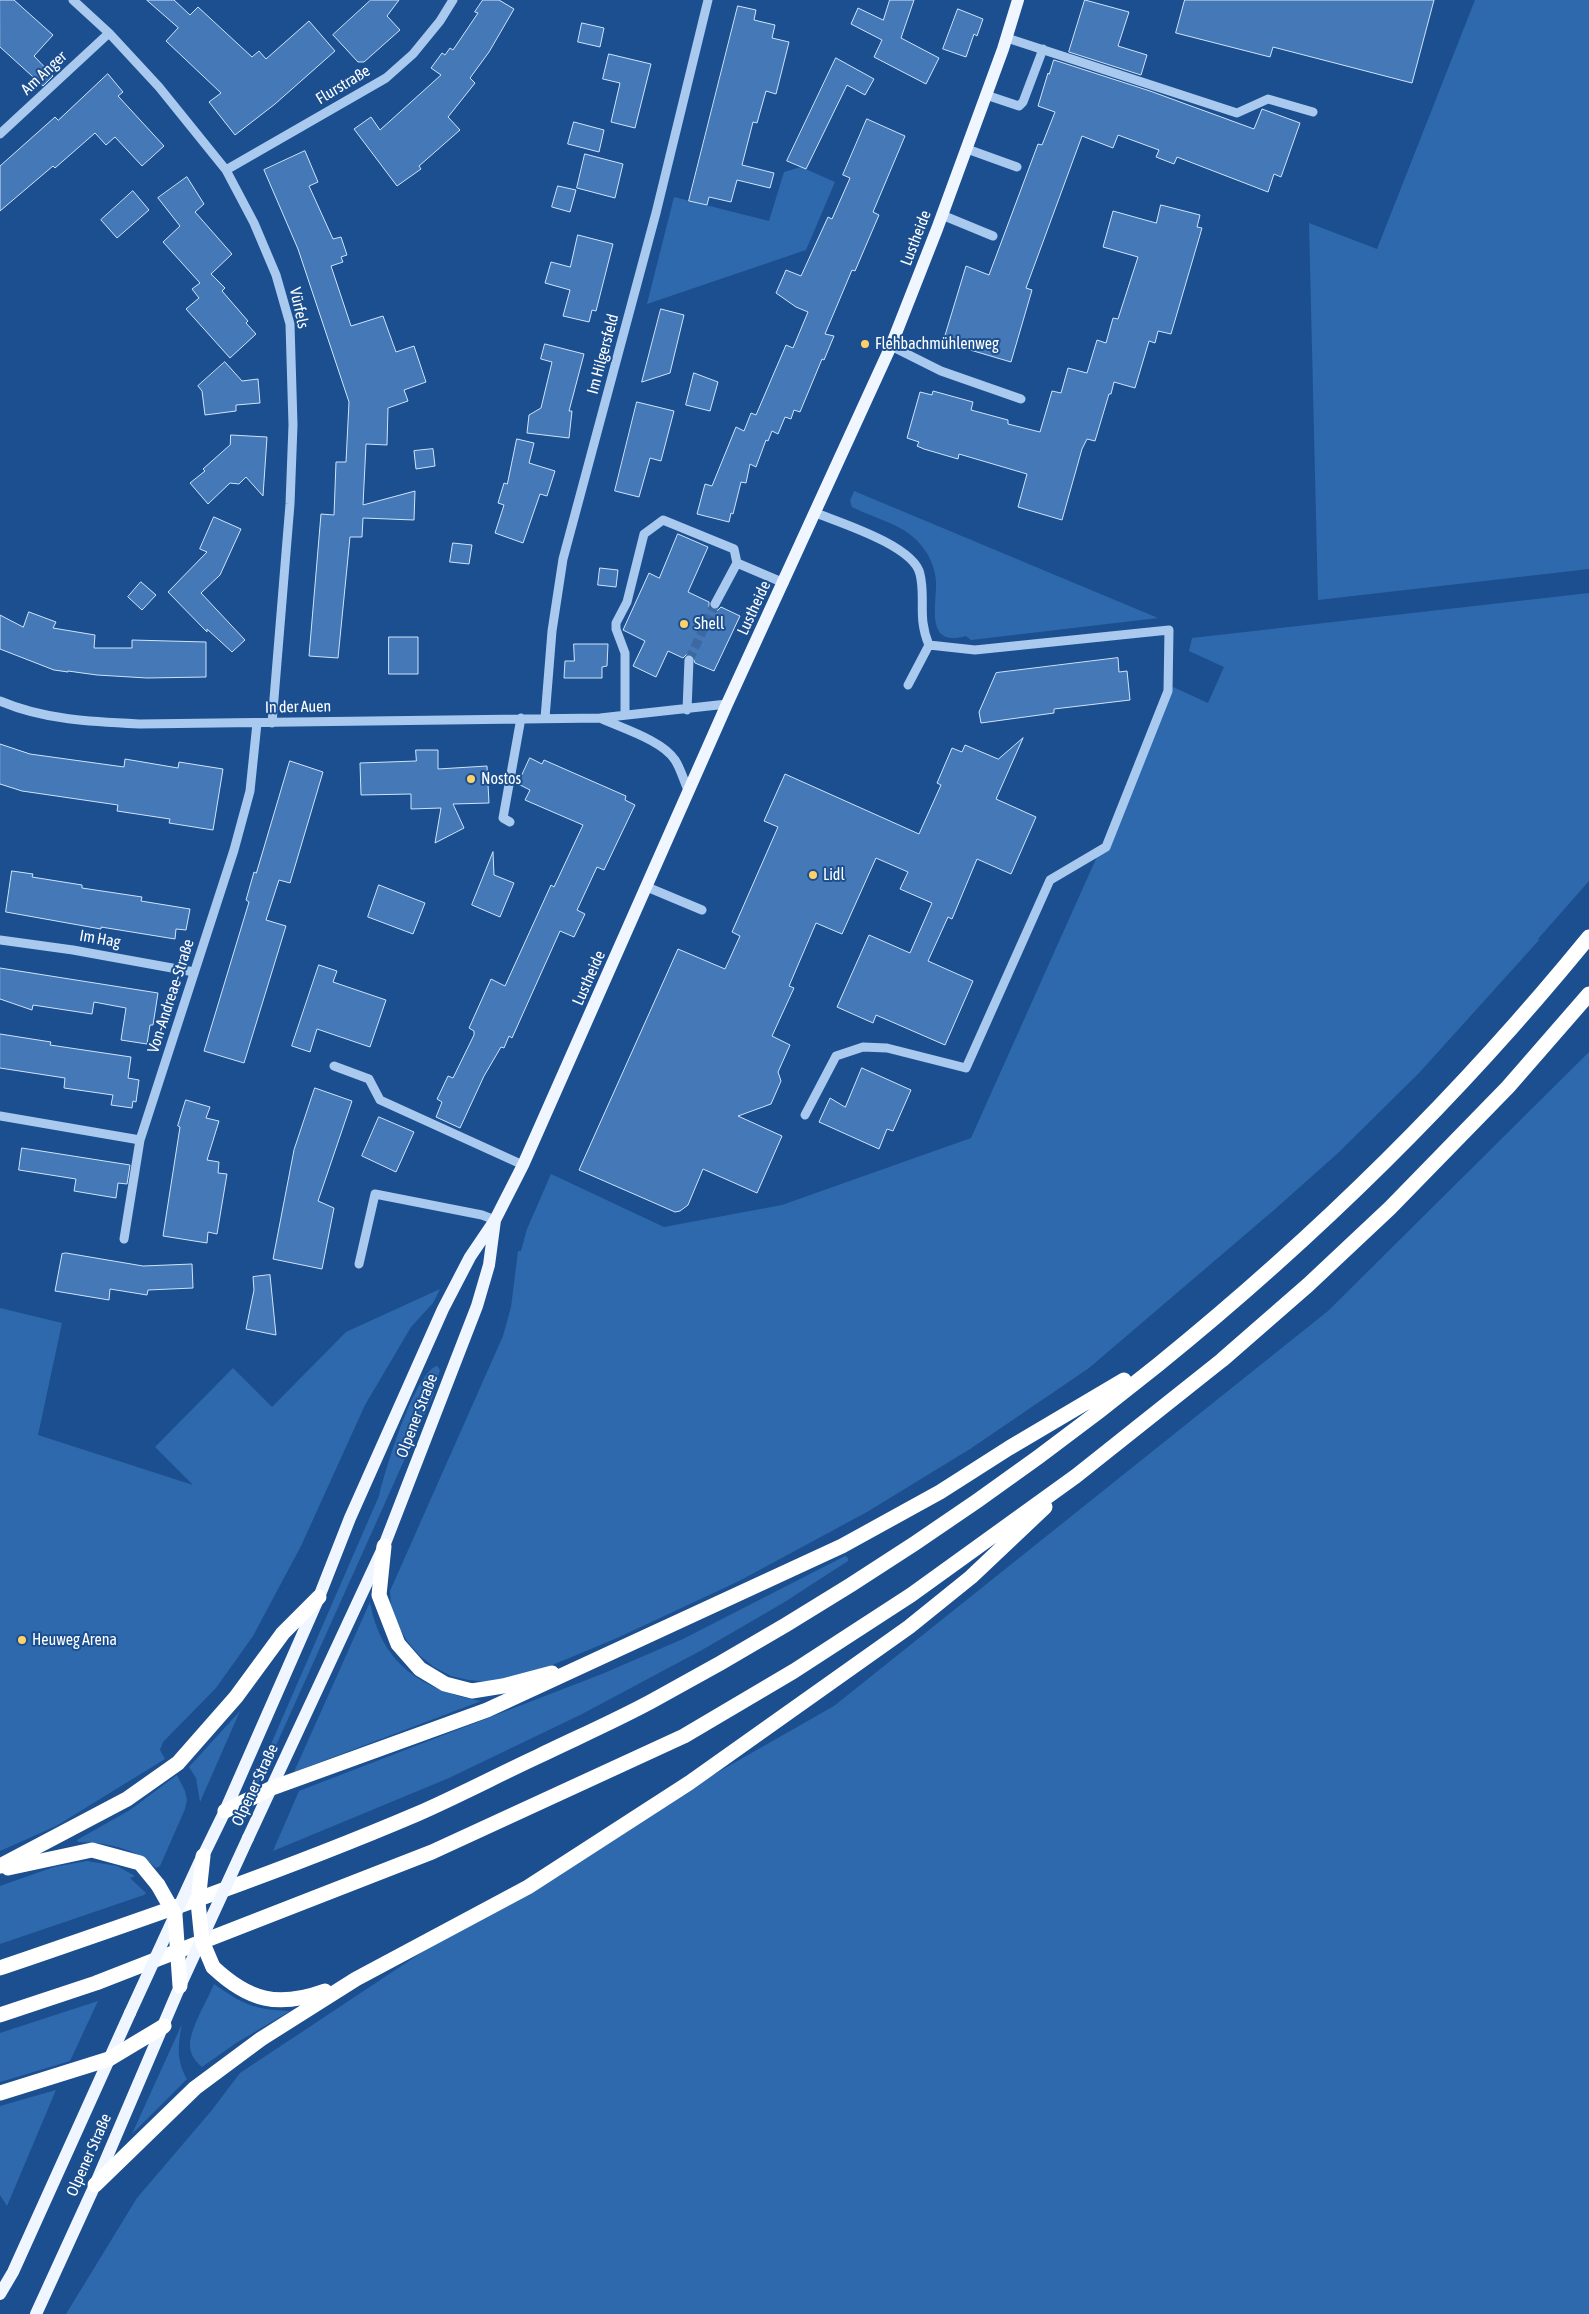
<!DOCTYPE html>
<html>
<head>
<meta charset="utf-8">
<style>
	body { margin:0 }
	canvas { display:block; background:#1b4f8f }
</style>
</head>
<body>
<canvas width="1589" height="2314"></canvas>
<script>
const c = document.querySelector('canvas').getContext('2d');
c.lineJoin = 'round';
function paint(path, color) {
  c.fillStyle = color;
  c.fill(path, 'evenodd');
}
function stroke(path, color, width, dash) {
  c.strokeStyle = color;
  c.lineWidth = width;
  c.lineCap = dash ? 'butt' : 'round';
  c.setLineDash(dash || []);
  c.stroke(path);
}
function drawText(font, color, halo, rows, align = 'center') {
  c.font = font + ' "Asap Condensed",sans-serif';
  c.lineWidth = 4;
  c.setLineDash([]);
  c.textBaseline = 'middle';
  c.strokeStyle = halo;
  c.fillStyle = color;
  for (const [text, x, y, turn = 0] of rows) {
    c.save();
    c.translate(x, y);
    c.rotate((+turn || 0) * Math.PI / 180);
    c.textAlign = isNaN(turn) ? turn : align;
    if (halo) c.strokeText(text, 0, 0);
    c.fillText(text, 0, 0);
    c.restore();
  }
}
const green = new Path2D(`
	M 1475,0 L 1589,0 L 1589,569 L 1318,600 L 1309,223 L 1377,249 Z
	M 801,167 L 835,182 L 806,250 L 647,304 L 674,197 L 769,221 L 784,172 Z
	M 854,491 L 1158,618 L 971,640 L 966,636 C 924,648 937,605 936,581 C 935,570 931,558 924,549 C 907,524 877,520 852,507 L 850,501 Z
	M 1589,593 L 1589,881 L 1537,940 L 1540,939 L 1419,1073 L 1338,1153 L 1274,1210 L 1089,1368 L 970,1449 L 867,1512 L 739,1581 L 617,1638 L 538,1671 L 489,1682 L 469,1680 L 451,1676 L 434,1667 L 419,1655 L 407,1641 L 397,1624 L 391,1605 L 390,1591 L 503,1336 L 511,1307 L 518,1251 L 521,1251 L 527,1229 L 551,1174 L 664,1227 L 782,1205 L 971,1138 L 1173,687 L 1208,703 L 1224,667 L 1189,651 L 1192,638 Z
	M 1589,1052 L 1589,2314 L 66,2314 L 137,2198 L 212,2110 L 240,2073 L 546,1870 L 834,1706 L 1328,1311 Z
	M 440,1289 L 433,1303 L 411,1327 L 365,1405 L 301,1546 L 253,1636 L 216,1688 L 163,1742 L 160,1750 L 165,1759 L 56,1826 L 0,1851 L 0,1308 L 62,1323 L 38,1435 L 193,1485 L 155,1447 L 233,1368 L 272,1407 L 346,1332 Z
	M 437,1366 L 440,1370 L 433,1396 L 261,1779 L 251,1790 L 379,1496 C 385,1471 414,1373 437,1366 Z
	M 845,1556 L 848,1558 L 848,1561 L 783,1603 L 702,1650 L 582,1714 L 449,1778 L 273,1851 L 299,1791 L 602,1674 L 683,1639 Z
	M 370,1602 C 381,1664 422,1690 481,1701 L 294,1772 Z
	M 240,1711 L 200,1802 L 196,1778 L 189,1767 Z
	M 177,1775 L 185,1791 L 187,1800 L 185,1809 L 160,1866 L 156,1868 C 133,1847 108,1843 78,1842 L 77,1840 L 130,1810 Z
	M 87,1861 L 117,1866 L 135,1876 L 130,1878 L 146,1893 L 144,1895 L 0,1944 L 0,1886 L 54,1867 Z
	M 214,1984 C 242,2004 255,2010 290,2011 L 236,2043 L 202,2067 C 196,2062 191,2056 190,2047 C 189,2030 207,2001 214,1984 Z
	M 98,2001 L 70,2061 L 0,2082 L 0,2033 Z
	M 182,2024 C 178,2045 176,2060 187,2079 L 132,2134 Z
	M 56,2090 L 7,2206 L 0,2195 L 0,2106 Z`);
const building = new Path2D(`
	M 0,0 L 14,0 L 53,35 L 34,56 L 53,76 L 43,86 L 0,47 Z
	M 147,0 L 174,0 L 190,15 L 198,7 L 252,57 L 259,51 L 266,59 L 309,21 L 335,51 L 275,104 L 235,135 L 209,102 L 221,93 L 166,41 L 178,28 Z
	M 371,0 L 399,0 L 387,16 L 400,30 L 364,62 L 358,62 L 333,35 Z
	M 483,0 L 499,0 L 514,9 L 489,52 L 470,78 L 475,83 L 448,117 L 460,130 L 419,166 L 421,169 L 397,186 L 354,129 L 371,117 L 380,130 L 441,75 L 431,68 L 442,53 L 445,55 L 450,48 L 453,50 L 478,13 L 475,12 Z
	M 890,0 L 914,0 L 901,38 L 939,58 L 926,84 L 874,57 L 882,40 L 851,24 L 858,8 L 883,20 Z
	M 1085,0 L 1129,12 L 1118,46 L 1147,55 L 1141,75 L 1069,52 Z
	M 1185,0 L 1434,0 L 1412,83 L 1273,47 L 1270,57 L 1176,33 Z
	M 738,6 L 756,10 L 754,20 L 775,25 L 772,38 L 789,42 L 776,94 L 766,91 L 757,123 L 753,122 L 742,165 L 774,173 L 770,188 L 737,180 L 731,202 L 709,197 L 707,205 L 689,201 Z
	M 958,9 L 983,19 L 977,36 L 974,34 L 966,57 L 943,49 Z
	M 582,23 L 604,28 L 600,47 L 578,42 Z
	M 609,54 L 651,64 L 635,128 L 611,122 L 620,83 L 603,79 Z
	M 836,58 L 874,79 L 865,95 L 847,85 L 806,169 L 787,161 Z
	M 1054,60 L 1150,91 L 1254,129 L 1262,109 L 1300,123 L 1281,177 L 1274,174 L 1268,192 L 1177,157 L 1174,164 L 1156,157 L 1159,150 L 1118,135 L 1113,148 L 1082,136 L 1026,288 L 1032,290 L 1011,362 L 943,342 L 966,266 L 989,275 L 1038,144 L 1042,145 L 1055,112 L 1038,106 L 1048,73 L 1049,74 Z
	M 108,74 L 123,92 L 118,96 L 164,146 L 142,166 L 115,137 L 106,145 L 95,133 L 55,168 L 53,166 L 0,211 L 0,166 L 55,117 L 58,120 Z
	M 867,119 L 905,136 L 873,212 L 879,215 L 855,271 L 852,270 L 825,334 L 834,336 L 824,360 L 822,359 L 800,412 L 794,410 L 791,419 L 785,417 L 778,434 L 772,431 L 768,441 L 766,440 L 756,467 L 750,464 L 746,483 L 741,482 L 733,514 L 731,513 L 729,522 L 697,514 L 705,484 L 712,486 L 736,427 L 744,431 L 751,413 L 756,415 L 786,345 L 793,348 L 808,312 L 796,307 L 776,293 L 786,270 L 801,276 L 828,217 L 832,219 L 850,178 L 843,175 Z
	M 574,122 L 604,130 L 599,152 L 568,144 Z
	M 305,151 L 318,182 L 309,186 L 333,239 L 341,237 L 347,255 L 341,257 L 343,262 L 331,266 L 351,326 L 383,316 L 396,352 L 414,346 L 426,382 L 404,390 L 408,401 L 388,408 L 387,445 L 366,444 L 363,505 L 415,491 L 414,520 L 363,518 L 362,537 L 350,537 L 338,658 L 309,656 L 321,514 L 334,515 L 336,462 L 346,462 L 349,402 L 298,249 L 264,170 Z
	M 585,154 L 623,164 L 615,198 L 577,188 Z
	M 187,177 L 204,204 L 195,212 L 232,254 L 211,274 L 225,288 L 222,291 L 248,321 L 246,323 L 256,334 L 230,358 L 186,309 L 199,298 L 192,289 L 200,283 L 163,242 L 180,226 L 158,198 Z
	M 558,186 L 576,190 L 570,212 L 552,207 Z
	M 133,191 L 149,210 L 117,238 L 101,220 Z
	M 1161,205 L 1200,215 L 1197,227 L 1202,228 L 1171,334 L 1158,331 L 1155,343 L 1149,341 L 1135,388 L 1114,382 L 1111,394 L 1109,394 L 1095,441 L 1087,439 L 1082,449 L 1062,520 L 1018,507 L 1027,474 L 959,454 L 958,459 L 924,449 L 917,446 L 919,442 L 907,438 L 920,392 L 932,395 L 933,391 L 973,402 L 971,410 L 1008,420 L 1008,424 L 1040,432 L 1052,391 L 1061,393 L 1068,368 L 1087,373 L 1097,340 L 1106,343 L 1113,318 L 1118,319 L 1138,257 L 1103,247 L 1113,211 L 1156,223 Z
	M 578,235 L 613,244 L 596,311 L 592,310 L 589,322 L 563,316 L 570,290 L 545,283 L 551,262 L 570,267 Z
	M 661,309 L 684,315 L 670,373 L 642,382 Z
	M 545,344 L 584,354 L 569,411 L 572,411 L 569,438 L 527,433 L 529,415 L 541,408 L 552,362 L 541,359 Z
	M 225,362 L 242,381 L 258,379 L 260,403 L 236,405 L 236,411 L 205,415 L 202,391 L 198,386 Z
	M 694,373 L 718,382 L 710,411 L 686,405 Z
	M 637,402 L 674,411 L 661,461 L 650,458 L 639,497 L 615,491 Z
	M 231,435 L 267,437 L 263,496 L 246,477 L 239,484 L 230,483 L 208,504 L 190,483 L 205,471 L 203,469 L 230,445 Z
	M 517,439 L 534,443 L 529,463 L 555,471 L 547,496 L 540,494 L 523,543 L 495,533 L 504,505 L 498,503 L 504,483 L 507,484 Z
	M 433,449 L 435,466 L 416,469 L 414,451 Z
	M 214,517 L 241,529 L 220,575 L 201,593 L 245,640 L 232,652 L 207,629 L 207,632 L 168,592 L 207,552 L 200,549 Z
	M 678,534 L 708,547 L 688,592 L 709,602 L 709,607 L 712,610 L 718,610 L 721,607 L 740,616 L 714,671 L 695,663 L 692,655 L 687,654 L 683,658 L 668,651 L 656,677 L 633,666 L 645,641 L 623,630 L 649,573 L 659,578 Z
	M 453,543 L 472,545 L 469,564 L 450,562 Z
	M 600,568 L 618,570 L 616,587 L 598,585 Z
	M 141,582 L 156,595 L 142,610 L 128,597 Z
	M 29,612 L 56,622 L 53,628 L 95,635 L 94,648 L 132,648 L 132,640 L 206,642 L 206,677 L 147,678 L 97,675 L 68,671 L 68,672 L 54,670 L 0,649 L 0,615 L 23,627 Z
	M 389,637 L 418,637 L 418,674 L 389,674 Z
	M 574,644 L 608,644 L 607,666 L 602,667 L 602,678 L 564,678 L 565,661 L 574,661 Z
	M 1118,658 L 1119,672 L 1127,671 L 1130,700 L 1054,709 L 1054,713 L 981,723 L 979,712 L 996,673 Z
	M 1023,738 L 996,799 L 1036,817 L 1011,874 L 977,859 L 952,919 L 948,917 L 928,961 L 973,981 L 945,1045 L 876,1015 L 873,1023 L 837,1007 L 869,935 L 910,953 L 932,903 L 900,889 L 908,872 L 876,858 L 842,934 L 816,923 L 789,986 L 794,988 L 772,1036 L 790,1045 L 778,1072 L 781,1081 L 771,1104 L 738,1116 L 782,1136 L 757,1193 L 703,1169 L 688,1205 L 680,1211 L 675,1212 L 579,1170 L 678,949 L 725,969 L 740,936 L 732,932 L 778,827 L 764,821 L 785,774 L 919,834 L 941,785 L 937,783 L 952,748 L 962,752 L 965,745 L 998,759 Z
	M 0,744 L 30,754 L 124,767 L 125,759 L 178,768 L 179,762 L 223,769 L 213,830 L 169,823 L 170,819 L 117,811 L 118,805 L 22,791 L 0,784 Z
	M 416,750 L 438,750 L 438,769 L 487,766 L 489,803 L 453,804 L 464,828 L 435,843 L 441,808 L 411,809 L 411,794 L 361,795 L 360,763 L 416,761 Z
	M 530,758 L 542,764 L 544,760 L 626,796 L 625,800 L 635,805 L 604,870 L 597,867 L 577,910 L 585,914 L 574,937 L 560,931 L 512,1038 L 509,1036 L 504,1048 L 501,1047 L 484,1076 L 460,1128 L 436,1117 L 442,1102 L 437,1099 L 439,1095 L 448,1076 L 453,1078 L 474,1035 L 474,1031 L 469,1028 L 491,979 L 505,986 L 551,885 L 554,887 L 583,825 L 525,800 L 530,790 L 518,784 Z
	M 290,761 L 323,772 L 290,883 L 279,880 L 266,920 L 286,926 L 244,1063 L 204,1051 L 249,902 L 246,900 L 254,872 L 256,873 Z
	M 493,852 L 494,875 L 514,883 L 500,917 L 472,905 Z
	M 12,871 L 33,874 L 32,877 L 82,885 L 82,888 L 142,897 L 141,901 L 190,909 L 186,930 L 176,929 L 175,939 L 101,927 L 101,929 L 6,912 Z
	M 379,885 L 425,903 L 413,934 L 368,917 Z
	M 319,965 L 337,971 L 333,982 L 386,1000 L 370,1047 L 317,1029 L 310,1052 L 292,1046 Z
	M 0,968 L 158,993 L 153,1025 L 150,1025 L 147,1044 L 121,1040 L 126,1008 L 94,1002 L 92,1014 L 33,1005 L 32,1010 L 0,999 Z
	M 0,1034 L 51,1042 L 50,1045 L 131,1057 L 128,1078 L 139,1080 L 136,1102 L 133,1101 L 132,1108 L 111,1105 L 113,1095 L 64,1088 L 65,1078 L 0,1068 Z
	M 862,1068 L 911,1090 L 893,1131 L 887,1129 L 879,1149 L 819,1122 L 830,1098 L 845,1107 Z
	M 315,1088 L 352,1101 L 318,1201 L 334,1208 L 322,1269 L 273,1259 L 294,1150 Z
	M 186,1100 L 210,1107 L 206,1118 L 219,1121 L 207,1160 L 219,1162 L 218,1173 L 227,1174 L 217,1234 L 208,1232 L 207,1243 L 163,1236 L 180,1127 L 178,1126 Z
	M 379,1117 L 414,1132 L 396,1172 L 362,1156 Z
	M 22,1148 L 130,1165 L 127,1184 L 118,1183 L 116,1198 L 74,1191 L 76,1179 L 19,1170 Z
	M 66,1253 L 143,1266 L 192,1264 L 193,1288 L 148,1290 L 147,1295 L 110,1289 L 109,1300 L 55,1291 L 62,1254 Z
	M 270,1275 L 276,1335 L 246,1329 L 254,1290 L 253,1277 Z`);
const minorTunnel = new Path2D(`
	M 689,660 L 715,604`);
const minor = new Path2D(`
	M 73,0 L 109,33 L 159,87 L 226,170 L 254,223 L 276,275 L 290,324 L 293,425 L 290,504 L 272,723
	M 1007,38 L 1237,113 L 1268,99 L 1313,112
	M 986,95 L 1019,106 L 1023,102 L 1043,49
	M 0,134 L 109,33
	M 967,149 L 1017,167
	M 226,170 L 386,78 L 413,54 L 440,21 L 453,0
	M 942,215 L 993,236
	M 891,346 L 941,371 L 1021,399
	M 816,513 C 841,523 914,546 920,574 C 926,599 917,617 929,645
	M 715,604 L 737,563 L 784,583
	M 908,685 L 929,645
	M 0,701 C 44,720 93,722 140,724 L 600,718 L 727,704
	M 687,710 L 689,660
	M 625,715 L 625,653 L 616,629 L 616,623 L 627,602 L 644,534 L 663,520 L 734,549 L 737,563
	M 545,718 L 552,631 L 563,559 L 656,213 L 708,0
	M 600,718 C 621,728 662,740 675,760 C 681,769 684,782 689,792
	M 510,822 L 503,818 L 521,718
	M 647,887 L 702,910
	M 0,940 L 73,950 L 194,972
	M 334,1066 L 369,1079 L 380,1100 L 523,1165
	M 805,1115 L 836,1056 L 863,1047 L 887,1048 L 966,1068 L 1050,880 L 1106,847 L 1168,691 L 1169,630 L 975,650 L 929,645
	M 0,1116 L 140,1140 L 234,850 L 250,791 L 257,723
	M 124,1239 L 140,1140
	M 359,1264 L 375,1194 L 482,1215 L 495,1220`);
const major = new Path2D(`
	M 248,1838 L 384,1546 L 477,1306 L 489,1265 L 495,1220
	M 203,1856 L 225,1811 L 319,1597 L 350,1518 L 443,1309 L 470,1257 L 495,1220 L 523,1165 L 727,704 L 891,346 L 937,229 L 1003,49 L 1018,0
	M 0,2294 L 13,2272 L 130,2013
	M 36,2314 L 95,2185 L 180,1986`);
const highway = new Path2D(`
	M 384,1546 L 379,1595 L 398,1644 L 420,1669 L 445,1684 L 472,1691 L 503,1686 L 552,1673
	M 225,1811 L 272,1788 L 487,1710 L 842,1546 L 940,1492 L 1009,1448 L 1124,1380
	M 0,1866 L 127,1799 L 178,1763 L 236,1697 L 283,1633 L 319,1597
	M 8,1868 L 92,1850 L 140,1863 L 158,1885
	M 213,1967 C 249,2001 278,2008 325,1991
	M 0,1968 C 140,1920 281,1872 417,1814 C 458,1796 498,1775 539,1756 C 576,1738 615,1721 652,1701 C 1008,1509 1333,1251 1589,937
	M 0,2015 L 96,1983 L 432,1852 L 684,1736 L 794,1671 L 911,1595 L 1076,1476 L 1222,1360 L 1308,1285 L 1390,1208 L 1508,1087 L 1589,994
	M 0,2093 L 109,2059 L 164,2026
	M 95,2185 L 195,2088 L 261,2039 L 356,1979 L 528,1887 L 689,1783 L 909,1627 L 971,1577 L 1045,1507`);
const majorBridge = new Path2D(`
	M 180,1986 L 248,1838
	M 130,2013 L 200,1861`);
const highwayBridge = new Path2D(`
	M 203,1856 L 198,1902 L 202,1941 L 213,1967
	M 158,1885 L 175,1915 L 180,1986`);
const markers = [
	[865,344,5,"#ffd166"],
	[684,624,5,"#ffd166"],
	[471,779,5,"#ffd166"],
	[813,875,5,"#ffd166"],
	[22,1640,5,"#ffd166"]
];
const streetNames = [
	["Am Anger",44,73,-43],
	["Flurstraße",343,85,-31],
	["Lustheide",916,238,-69],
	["Vürfels",299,308,78],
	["Im Hilgersfeld",603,354,-75],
	["Lustheide",754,608,-65],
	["In der Auen",298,707,-1],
	["Im Hag",100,939,10],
	["Lustheide",589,978,-66],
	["Von-Andreae-Straße",171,996,-72],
	["Olpener Straße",417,1416,-69],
	["Olpener Straße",255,1785,-65],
	["Olpener Straße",89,2155,-66]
];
const poiNames = [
	["Flehbachmühlenweg",875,344],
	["Shell",694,624],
	["Nostos",481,779],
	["Lidl",823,875],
	["Heuweg Arena",32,1640]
];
paint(green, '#2e69ad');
paint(building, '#4478b7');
stroke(building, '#cfe3fa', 1);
stroke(minorTunnel, '#3d69a0', 9, [9, 4.5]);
stroke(minor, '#a9c9ee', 9);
stroke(major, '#f0f6ff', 12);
stroke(highway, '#fff', 15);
stroke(majorBridge, '#f0f6ff', 12);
stroke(highwayBridge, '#fff', 15);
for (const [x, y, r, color] of markers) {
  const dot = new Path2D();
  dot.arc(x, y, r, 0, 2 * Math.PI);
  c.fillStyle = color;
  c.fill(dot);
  stroke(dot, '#1b4f8f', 2);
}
drawText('16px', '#fff', '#1b4f8f', streetNames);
drawText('16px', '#fff', '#1b4f8f', poiNames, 'left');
</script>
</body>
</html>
